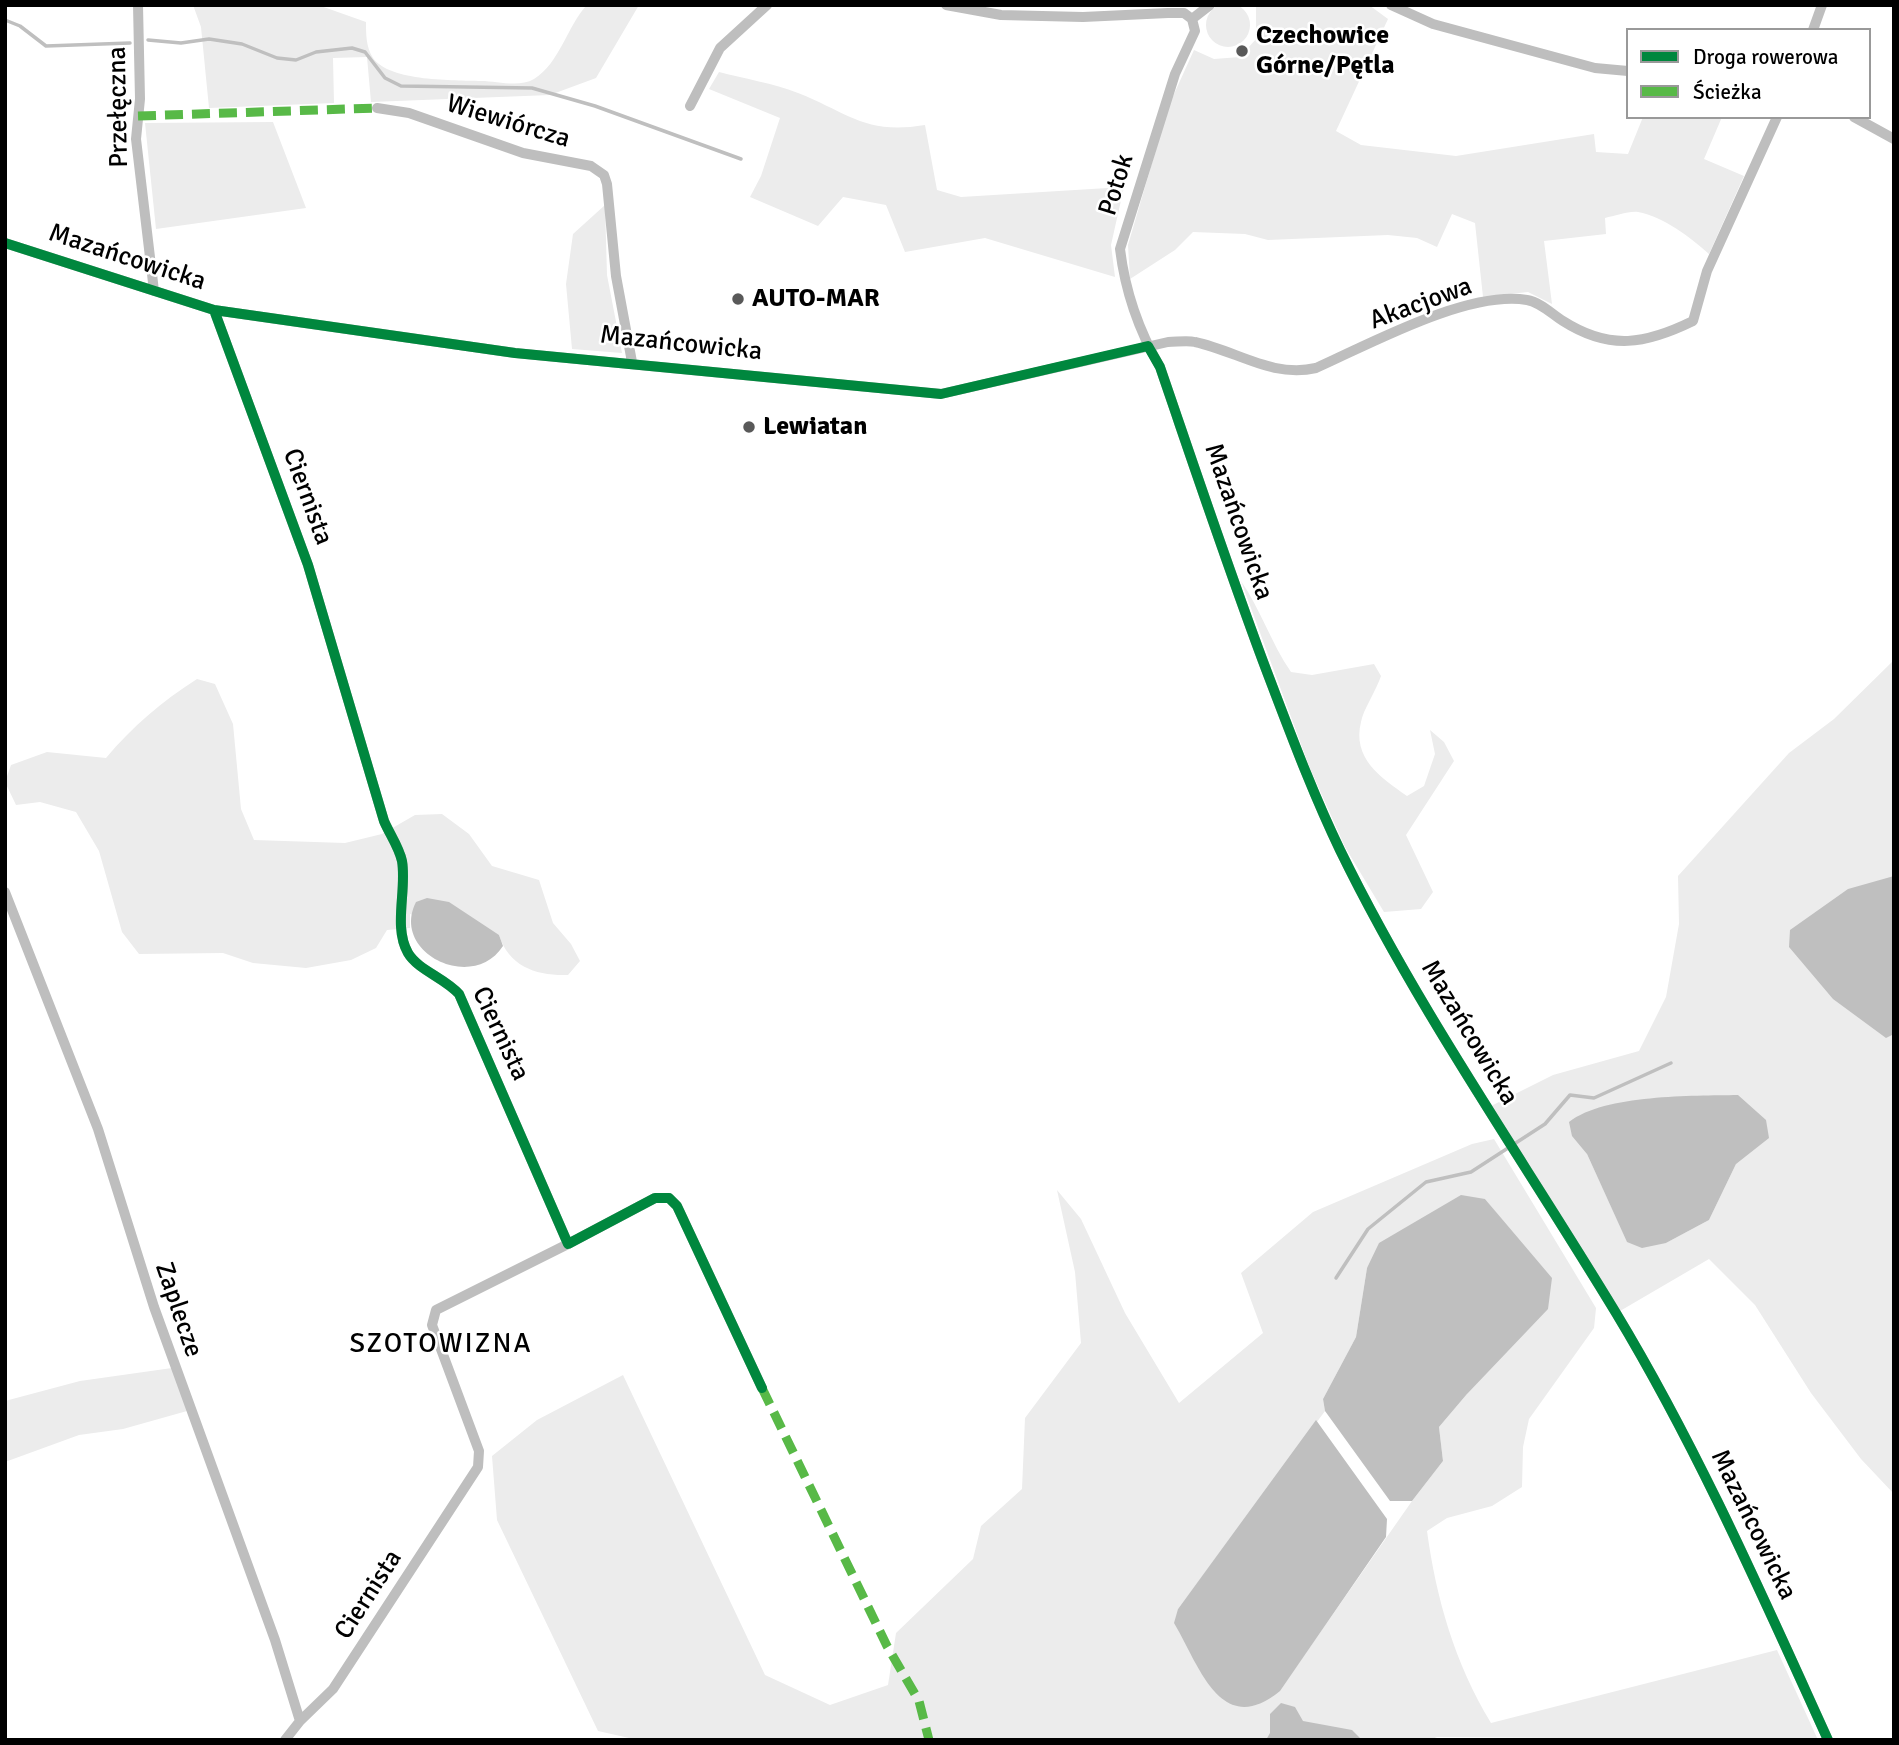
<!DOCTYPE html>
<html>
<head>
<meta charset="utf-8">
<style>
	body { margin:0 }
	#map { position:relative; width:1899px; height:1745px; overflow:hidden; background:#fff; font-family:Signika,sans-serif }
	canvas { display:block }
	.frame { position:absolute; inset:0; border:7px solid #000; pointer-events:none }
	.legend { position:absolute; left:1626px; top:28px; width:245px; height:91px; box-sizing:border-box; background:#fff; border:2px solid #999; margin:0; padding:9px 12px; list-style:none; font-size:21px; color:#000 }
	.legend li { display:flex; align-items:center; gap:14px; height:35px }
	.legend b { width:35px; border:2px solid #999 }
</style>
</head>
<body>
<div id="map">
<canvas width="1899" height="1745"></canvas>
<div class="frame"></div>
<ul class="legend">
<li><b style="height:9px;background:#00873e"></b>Droga rowerowa</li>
<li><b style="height:9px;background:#58b947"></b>Ścieżka</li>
</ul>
</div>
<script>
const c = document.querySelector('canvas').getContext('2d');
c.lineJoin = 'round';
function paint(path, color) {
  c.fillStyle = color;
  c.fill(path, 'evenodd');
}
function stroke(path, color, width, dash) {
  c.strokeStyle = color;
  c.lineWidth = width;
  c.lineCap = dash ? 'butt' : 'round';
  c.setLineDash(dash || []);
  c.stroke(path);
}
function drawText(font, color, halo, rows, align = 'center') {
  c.font = font + ' Signika,sans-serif';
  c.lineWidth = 5;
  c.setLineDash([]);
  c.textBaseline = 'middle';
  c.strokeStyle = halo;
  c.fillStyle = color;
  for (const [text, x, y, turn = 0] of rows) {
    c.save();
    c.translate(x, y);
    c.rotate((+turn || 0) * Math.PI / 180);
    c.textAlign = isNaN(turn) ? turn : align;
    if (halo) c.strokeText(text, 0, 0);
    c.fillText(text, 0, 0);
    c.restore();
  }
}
const green = new Path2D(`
	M1206 25a22 22 0 1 1 44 0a22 22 0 1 1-44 0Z
	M 193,5 L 318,5 L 366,22 C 366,34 366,47 373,58 C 390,82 455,80 481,81 C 497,81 519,88 534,79 C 560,63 567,26 587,5 L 639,5 L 596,78 L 550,95 L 371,102 L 367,57 L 333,58 L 334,103 L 209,108 L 201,27 Z
	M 1256,5 L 1369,5 L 1388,19 L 1336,131 L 1361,145 L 1456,156 L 1594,134 L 1596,152 L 1628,154 L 1643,117 L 1722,117 L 1704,159 L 1744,176 L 1709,254 C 1690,237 1664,217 1638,212 C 1628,211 1615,216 1605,218 L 1606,234 L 1544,241 L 1552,304 L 1528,292 L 1483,297 L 1475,223 L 1452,214 L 1437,247 L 1417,238 L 1388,235 L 1268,240 L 1245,234 L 1193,232 L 1175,250 L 1130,279 L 1128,245 L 1169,105 L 1194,50 L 1214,59 L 1240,57 L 1256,39 Z
	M 719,72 C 745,79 773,83 798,93 C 849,113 865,135 925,125 L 937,190 L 961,197 L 1124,187 L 1111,245 L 1115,277 L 985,238 L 905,252 L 886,205 L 843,197 L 818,226 L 750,197 L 761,176 L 780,118 L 709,89 Z
	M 273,122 L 306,208 L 156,229 L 145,123 Z
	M 605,205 L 607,275 L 622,353 L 572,349 L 566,284 L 573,234 Z
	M 1241,581 C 1261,610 1271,643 1291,672 L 1312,675 L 1374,664 L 1381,676 C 1376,691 1363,710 1361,722 C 1352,758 1380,777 1407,796 L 1424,786 L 1435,754 L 1430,730 L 1444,742 L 1454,761 L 1406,835 L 1433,892 L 1421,909 L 1384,912 L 1345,847 L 1309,766 Z
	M 1894,660 L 1894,1494 L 1861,1459 L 1811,1393 L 1755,1305 L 1709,1259 L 1620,1311 L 1491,1106 L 1553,1075 L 1639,1051 L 1666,997 L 1679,924 L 1678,876 L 1789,753 L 1834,719 ZM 1587,1154 L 1736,1164 L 1709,1220 L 1666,1243 L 1627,1241 Z
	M 197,679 L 215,684 L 233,724 L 241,809 L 254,840 L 345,843 L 382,834 L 415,815 L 442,814 L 469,834 L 492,866 L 539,880 L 553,923 L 571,944 L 580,961 L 568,975 C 537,976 509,967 499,935 L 410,914 L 410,928 L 387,930 L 376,948 L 351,960 L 306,968 L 253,963 L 223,953 L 139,954 L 122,932 L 99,851 L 76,812 L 40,802 L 16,805 L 5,782 L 11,765 L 47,752 L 106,758 C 133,726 161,702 197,679 Z
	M 1494,1139 L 1596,1308 L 1594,1328 L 1529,1419 L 1523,1447 L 1522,1487 L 1492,1506 L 1447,1518 L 1427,1531 C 1436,1598 1455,1664 1491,1723 L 1777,1650 L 1818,1740 L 1437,1737 L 1430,1740 L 638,1740 L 598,1731 L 497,1520 L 492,1456 L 537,1420 L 623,1375 L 765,1675 L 830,1705 L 888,1685 L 896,1633 L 973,1559 L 981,1526 L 1022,1489 L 1025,1418 L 1081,1343 L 1075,1272 L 1057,1190 L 1081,1219 L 1125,1313 L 1179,1403 L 1263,1333 L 1241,1273 L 1313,1212 L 1472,1144 ZM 1485,1199 L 1516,1237 L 1467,1394 L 1439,1427 L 1443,1461 L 1412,1501 L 1280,1690 L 1178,1609 L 1325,1411 L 1323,1399 L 1356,1337 L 1367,1268 Z
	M 172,1368 L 187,1411 L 123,1429 L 79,1435 L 5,1462 L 5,1401 L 80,1381 Z`);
const water = new Path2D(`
	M 1894,876 L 1894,1034 L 1886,1038 L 1833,999 L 1789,947 L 1790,930 L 1848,889 Z
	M 427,898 L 449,902 L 499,935 L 503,946 C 473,993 390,953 416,902 Z
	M 1738,1095 L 1766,1120 L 1769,1138 L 1736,1164 L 1709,1220 L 1666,1243 L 1642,1248 L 1627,1242 L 1587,1154 L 1572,1136 L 1569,1122 C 1605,1094 1693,1096 1738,1095 Z
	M 1461,1195 L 1485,1199 L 1552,1278 L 1548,1309 L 1467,1394 L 1439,1427 L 1443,1461 L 1412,1501 L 1390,1501 L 1325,1411 L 1323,1399 L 1356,1337 L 1367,1268 L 1379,1243 Z
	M 1316,1420 L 1387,1519 L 1386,1537 L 1280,1691 C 1221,1739 1200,1667 1174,1623 L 1178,1609 Z
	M 1281,1703 L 1295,1707 L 1303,1721 L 1352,1730 L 1362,1740 L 1266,1740 L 1270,1733 L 1270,1714 Z`);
const stream = new Path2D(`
	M 5,20 L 20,26 L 46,46 L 130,43
	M 148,40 L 181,43 L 209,39 L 242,44 L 277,58 L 296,60 L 316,52 L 352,48 L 365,52 L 385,78 L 401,86 L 532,88 L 595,106 L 741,159
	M 1336,1278 L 1368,1229 L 1426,1182 L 1471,1172 L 1545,1124 L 1570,1095 L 1594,1098 L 1671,1063`);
const minor = new Path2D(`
	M 138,5 L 140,99 L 136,139 L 154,291
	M 946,5 L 1001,15 L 1083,17 L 1168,13 L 1184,13 L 1192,19
	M 1391,5 L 1433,24 L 1595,68 L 1628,71
	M 1192,19 L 1195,31 L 1175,74 L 1120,249 C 1125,290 1139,331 1160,367 C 1195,469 1229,571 1267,672 C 1290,732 1312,792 1340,850 C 1419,1012 1523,1159 1616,1313 C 1698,1449 1762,1595 1828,1740
	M 1192,19 L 1210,5
	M 1813,30 L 1822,5
	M 690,106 L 720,48 L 767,5
	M 377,108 L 409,113 L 523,153 L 591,166 L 604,175 L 607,184 L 616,276 L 632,362
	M 1854,117 L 1894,139
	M 5,243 L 214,310 L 515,353 L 941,394 L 1168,342 C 1177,342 1187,340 1195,342 C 1237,351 1272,378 1316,368 C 1370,344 1468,290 1527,300 C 1540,302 1552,314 1563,321 C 1610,351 1646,344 1693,321 L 1707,271 L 1777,117
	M 214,310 L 308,565 L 384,821 C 389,833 399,847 402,861 C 407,890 393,927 408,953 C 418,970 445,978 459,994 L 568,1244 L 655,1198 L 669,1198 L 677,1206 L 762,1388
	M 5,892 L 98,1129 L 154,1307 L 275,1640 L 300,1721 L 285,1740
	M 300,1721 L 333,1689 L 478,1467 L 479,1451 L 432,1325 L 436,1310 L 568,1244`);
const quiet = new Path2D(`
	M 138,116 L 377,108
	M 762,1388 L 887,1646 L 919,1701 L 929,1740`);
const cycleway = new Path2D(`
	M 5,243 L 214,310 L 515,353 L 941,394 L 1148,346 L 1160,367 C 1195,469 1229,571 1267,672 C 1290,732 1312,792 1340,850 C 1419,1012 1523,1159 1616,1313 C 1698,1449 1762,1595 1828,1740
	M 214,310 L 308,565 L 384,821 C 389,833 399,847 402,861 C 407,890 393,927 408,953 C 418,970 445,978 459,994 L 568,1244 L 655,1198 L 669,1198 L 677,1206 L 762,1388`);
const markers = [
	[1242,51,7,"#595959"],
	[738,299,7,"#595959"],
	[749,427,7,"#595959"]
];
const poiNames = [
	["Czechowice",1256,36],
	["Górne/Pętla",1256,66],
	["AUTO-MAR",752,299],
	["Lewiatan",763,427]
];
const streetNames = [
	["Przełęczna",119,107,-91],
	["Wiewiórcza",508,122,17],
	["Potok",1117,185,-73],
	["Mazańcowicka",127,258,18],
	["Akacjowa",1421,304,-20],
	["Mazańcowicka",681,344,6],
	["Ciernista",307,497,70],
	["Mazańcowicka",1238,522,71],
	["Mazańcowicka",1469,1033,59],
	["Ciernista",500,1034,65],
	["Zaplecze",178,1310,71],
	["Mazańcowicka",1753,1525,64],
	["Ciernista",369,1595,-57]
];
const neighbourhoodNames = [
	["SZOTOWIZNA",441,1345]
];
paint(green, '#ececec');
paint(water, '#bfbfbf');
stroke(stream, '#bfbfbf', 3.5);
stroke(minor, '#bebebe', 10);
stroke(quiet, '#58b947', 9, [18, 9]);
stroke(cycleway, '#00873e', 10);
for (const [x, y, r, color] of markers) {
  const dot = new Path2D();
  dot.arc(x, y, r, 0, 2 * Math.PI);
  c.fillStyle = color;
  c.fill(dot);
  stroke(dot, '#fff', 2.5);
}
drawText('bold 26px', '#000', '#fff', poiNames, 'left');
drawText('26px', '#000', '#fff', streetNames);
c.letterSpacing = '2px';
drawText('28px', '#000', '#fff', neighbourhoodNames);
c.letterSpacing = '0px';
</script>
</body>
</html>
